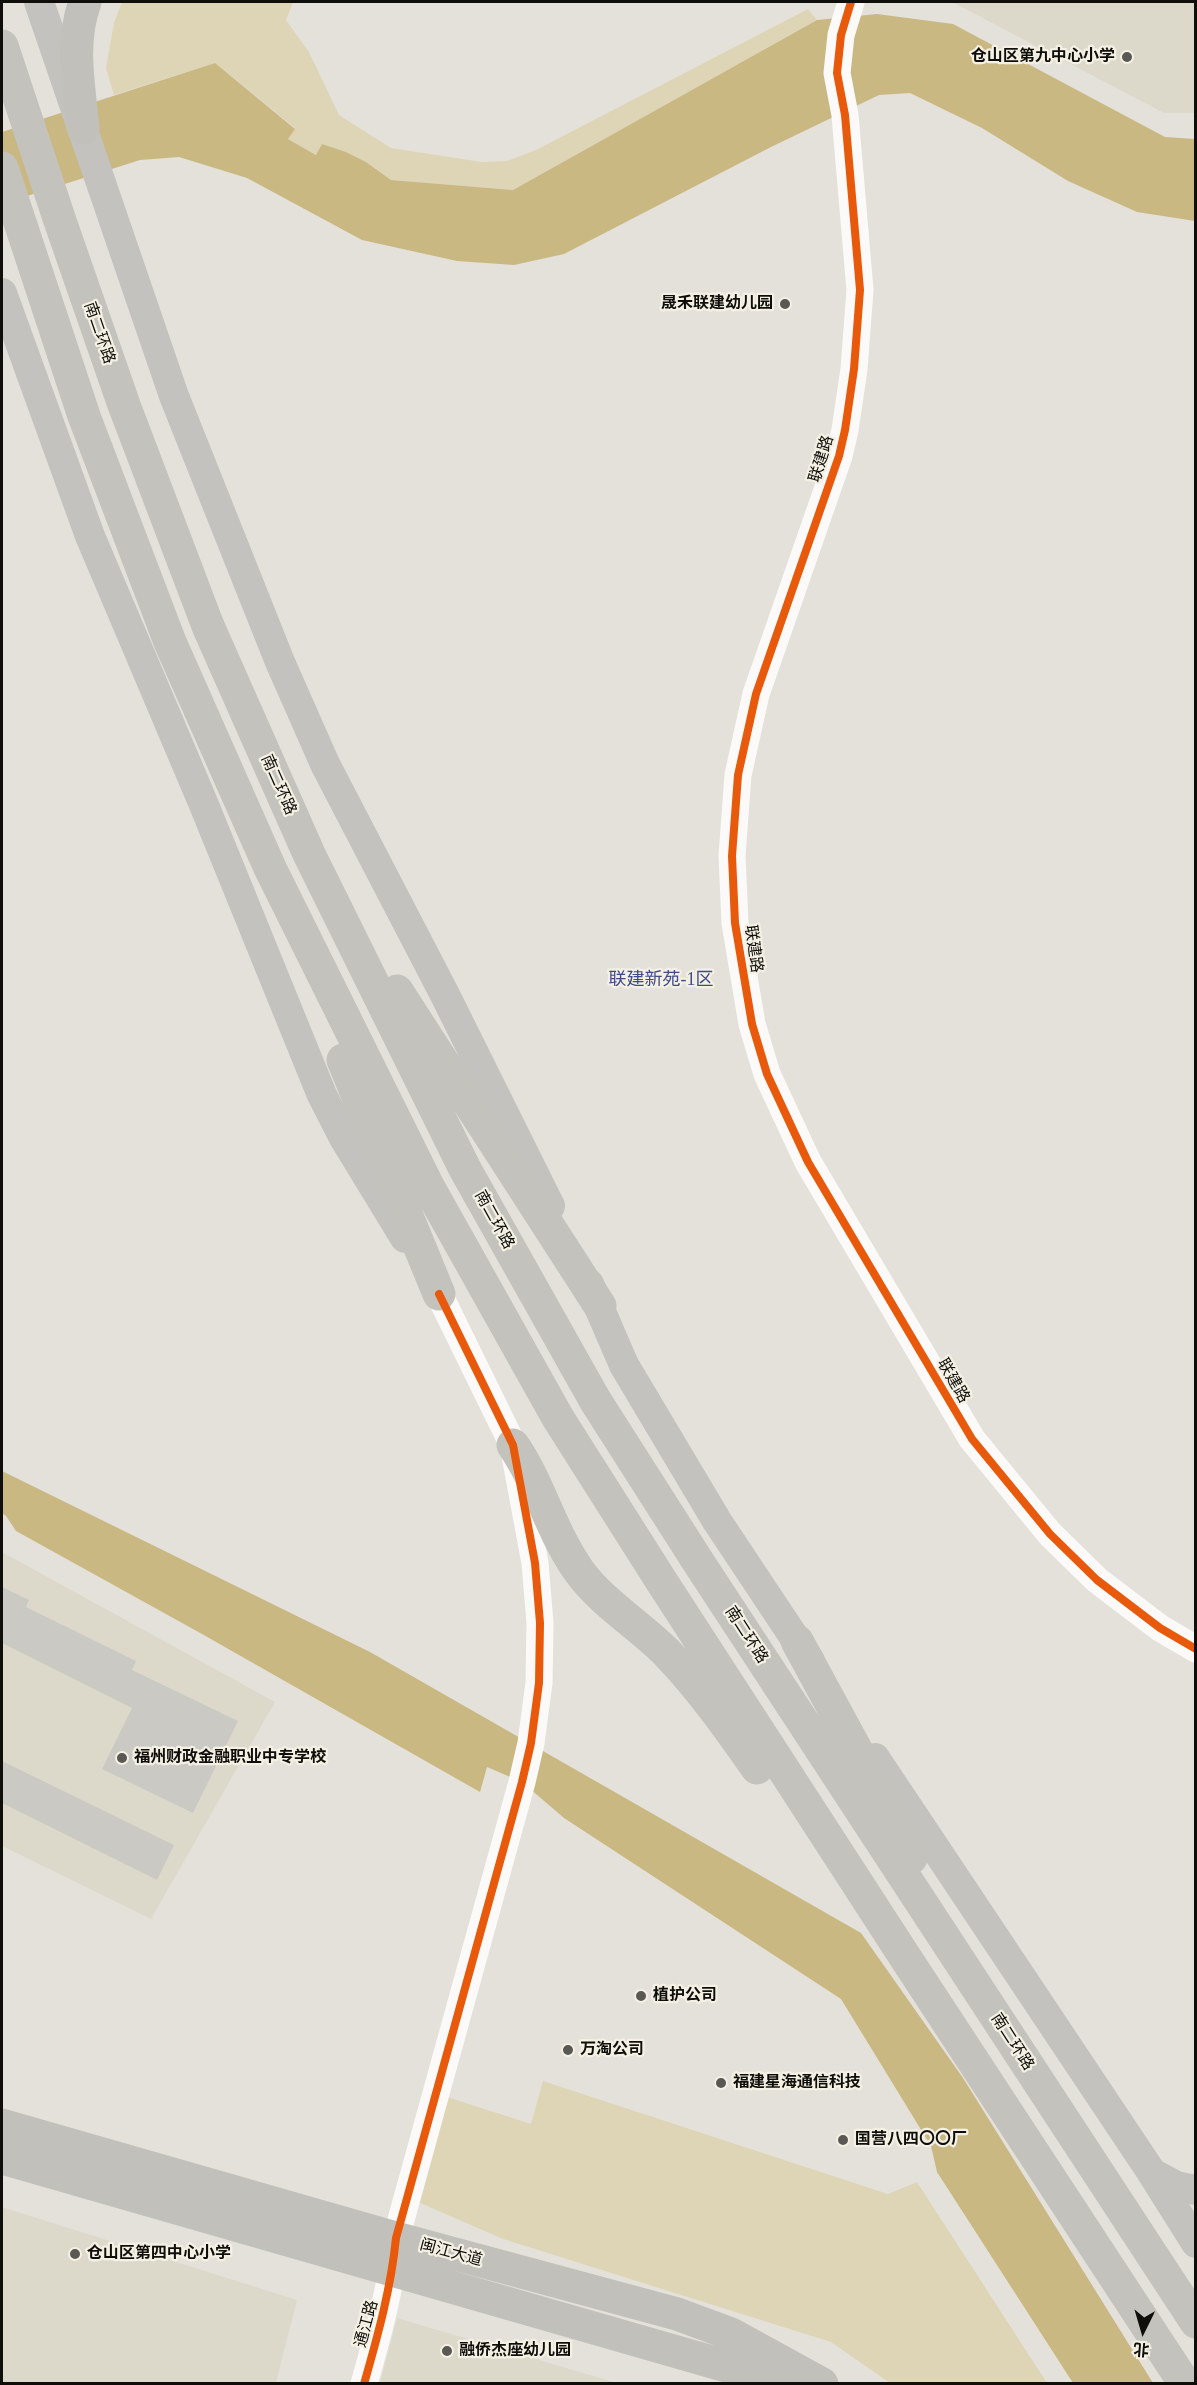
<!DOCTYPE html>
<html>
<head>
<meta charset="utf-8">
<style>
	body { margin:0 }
	#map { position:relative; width:1197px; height:2385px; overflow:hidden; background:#e4e1da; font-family:"Times New Roman","Noto Sans SC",serif }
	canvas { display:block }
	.frame { position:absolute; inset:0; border:3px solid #0f0e0a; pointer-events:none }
	.north { position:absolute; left:1113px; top:2301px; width:60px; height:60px; -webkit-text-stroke:4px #f4f0e4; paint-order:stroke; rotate:185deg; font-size:16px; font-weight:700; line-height:24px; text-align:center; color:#0f0e0a }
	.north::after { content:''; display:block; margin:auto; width:21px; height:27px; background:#0f0e0a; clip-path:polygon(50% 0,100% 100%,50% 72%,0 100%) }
</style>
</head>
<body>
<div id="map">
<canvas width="1197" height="2385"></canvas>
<div class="frame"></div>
<div class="north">北</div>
</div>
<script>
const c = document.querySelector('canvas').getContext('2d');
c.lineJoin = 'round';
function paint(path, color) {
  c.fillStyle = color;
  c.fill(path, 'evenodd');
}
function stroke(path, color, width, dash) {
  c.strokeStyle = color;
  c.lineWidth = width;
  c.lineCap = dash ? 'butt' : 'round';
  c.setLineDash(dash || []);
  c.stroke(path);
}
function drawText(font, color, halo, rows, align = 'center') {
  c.font = font + ' "Times New Roman","Noto Sans SC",serif';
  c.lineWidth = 4.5;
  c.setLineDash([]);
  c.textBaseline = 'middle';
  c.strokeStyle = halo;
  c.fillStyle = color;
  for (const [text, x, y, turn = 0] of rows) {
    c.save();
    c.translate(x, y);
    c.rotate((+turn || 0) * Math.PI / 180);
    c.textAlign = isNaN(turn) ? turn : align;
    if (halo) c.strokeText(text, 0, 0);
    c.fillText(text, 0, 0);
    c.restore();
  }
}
const built = new Path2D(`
	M 952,2 L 1195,2 L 1195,113 L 1164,113 Z
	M 2,1552 L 275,1702 L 151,1919 L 2,1846 Z
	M 2,2207 L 297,2300 L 276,2383 L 2,2383 Z
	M 397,2318 L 617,2383 L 380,2383 Z`);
const green = new Path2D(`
	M 122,2 L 293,2 L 286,20 L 309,52 L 339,115 L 391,148 L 482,162 L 507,161 L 536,150 L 808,9 L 817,20 L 513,190 L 391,180 L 366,162 L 346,152 L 322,144 L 317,155 L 287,139 L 295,128 L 215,63 L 114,95 L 106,68 L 114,23 Z
	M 543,2081 L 888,2194 L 917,2182 L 1047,2383 L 890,2383 L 831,2342 L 503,2239 L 418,2202 L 447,2097 L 531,2124 Z`);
const water = new Path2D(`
	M 877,14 L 953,24 L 1165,137 L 1195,139 L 1195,221 L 1137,212 L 1068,181 L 982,128 L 910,93 L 879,95 L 771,147 L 564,254 L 514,265 L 457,261 L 362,240 L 247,178 L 179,157 L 140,160 L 2,204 L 2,132 L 215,63 L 295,129 L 288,139 L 316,155 L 322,144 L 346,152 L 366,162 L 391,180 L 513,190 L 817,20 Z
	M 2,1471 L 370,1652 L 861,1933 L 963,2078 L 1153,2383 L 1073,2383 L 937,2172 L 931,2146 L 841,1999 L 564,1818 L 522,1782 L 487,1767 L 480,1792 L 202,1634 L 16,1531 L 6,1516 L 2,1513 Z`);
const building = new Path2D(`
	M 2,1587 L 29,1600 L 26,1607 L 136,1661 L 132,1670 L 238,1721 L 193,1813 L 102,1769 L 132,1708 L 2,1643 Z
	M 2,1761 L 174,1845 L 157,1880 L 2,1803 Z`);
const tertiary = new Path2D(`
	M 851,2 L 841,35 L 837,73 L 845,115 L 860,290 L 854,369 L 845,430 L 839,456 L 756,694 L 738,775 L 732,856 L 735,923 L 752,1024 L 767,1074 L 808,1162 L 972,1439 L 1050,1534 L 1097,1580 L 1160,1628 L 1196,1649
	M 364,2384 C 378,2335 391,2288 396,2238 L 522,1782 L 531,1743 L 539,1683 L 540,1623 L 535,1563 L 513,1445 L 439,1294`);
const secondary = new Path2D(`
	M 39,2 L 174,396 L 280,662 L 325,764 L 444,993 L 550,1206
	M 2,293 L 90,536 L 204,805 L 322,1095 L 344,1138 L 405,1238
	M 589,1284 L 624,1365 L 717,1521 L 810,1661
	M 875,1758 L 1152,2173 L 1196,2243
	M 1152,2173 L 1176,2186 L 1196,2190`);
const primary = new Path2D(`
	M 83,128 C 79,85 70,43 85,2
	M 2,2125 L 396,2238 L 677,2314 L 731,2334 L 822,2384
	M 2,2158 L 761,2376 L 777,2384`);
const trunk = new Path2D(`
	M 2,46 L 60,221 L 124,405 L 208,626 L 309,854 L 465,1169 L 595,1400 L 699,1563 L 1196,2322
	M 2,168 L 84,416 L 170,642 L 270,868 L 428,1186 L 558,1418 L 662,1582 L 907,1960 L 1185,2384
	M 397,991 L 600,1306
	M 343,1060 L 439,1294
	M 513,1445 C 540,1484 551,1532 579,1571 C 602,1603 638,1624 666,1652 C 700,1687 729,1728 757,1768
	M 797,1641 L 897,1825 L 911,1858`);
const cycleway = new Path2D(`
	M 851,2 L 841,35 L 837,73 L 845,115 L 860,290 L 854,369 L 845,430 L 839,456 L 756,694 L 738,775 L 732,856 L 735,923 L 752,1024 L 767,1074 L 808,1162 L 972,1439 L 1050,1534 L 1097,1580 L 1160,1628 L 1196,1649
	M 364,2384 C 378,2335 391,2288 396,2238 L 522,1782 L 531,1743 L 539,1683 L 540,1623 L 535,1563 L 513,1445 L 439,1294`);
const markers = [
	[1127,57,6,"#5a5853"],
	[785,304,6,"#5a5853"],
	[122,1758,6,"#5a5853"],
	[641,1996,6,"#5a5853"],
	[568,2050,6,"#5a5853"],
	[721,2083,6,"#5a5853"],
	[843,2140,6,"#5a5853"],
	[75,2254,6,"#5a5853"],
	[447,2351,6,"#5a5853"]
];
const poiNames = [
	["仓山区第九中心小学",1115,57,"right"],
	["晟禾联建幼儿园",773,304,"right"],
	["福州财政金融职业中专学校",134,1758],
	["植护公司",653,1996],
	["万淘公司",580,2050],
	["福建星海通信科技",733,2083],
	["国营八四〇〇厂",855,2140],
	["仓山区第四中心小学",87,2254],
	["融侨杰座幼儿园",459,2351]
];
const streetNames = [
	["南二环路",99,333,71],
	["联建路",822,459,-73],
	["南二环路",278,785,66],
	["联建路",753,949,82],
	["南二环路",494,1220,61],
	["联建路",953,1381,60],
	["南二环路",746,1635,57],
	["南二环路",1012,2042,57],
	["闽江大道",451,2253,15],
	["通江路",367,2324,-75]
];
const neighbourhoodNames = [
	["联建新苑-1区",661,980]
];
paint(built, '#ddd9ca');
paint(green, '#ded5b7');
paint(water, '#c9b882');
paint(building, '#cbc9c4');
stroke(tertiary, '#fbfaf9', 27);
stroke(secondary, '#c3c2be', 30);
stroke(primary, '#c2c0ba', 33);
stroke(trunk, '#c4c2bc', 33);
stroke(cycleway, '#e8590c', 8);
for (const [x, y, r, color] of markers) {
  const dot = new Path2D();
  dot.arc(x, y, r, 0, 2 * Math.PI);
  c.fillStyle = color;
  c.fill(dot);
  stroke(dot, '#f4f0e4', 2);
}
drawText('bold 16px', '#0f0e0a', '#f4f0e4', poiNames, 'left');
drawText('16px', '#0f0e0a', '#f4f0e4', streetNames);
drawText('18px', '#3f4a86', '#f4f0e4', neighbourhoodNames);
</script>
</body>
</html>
